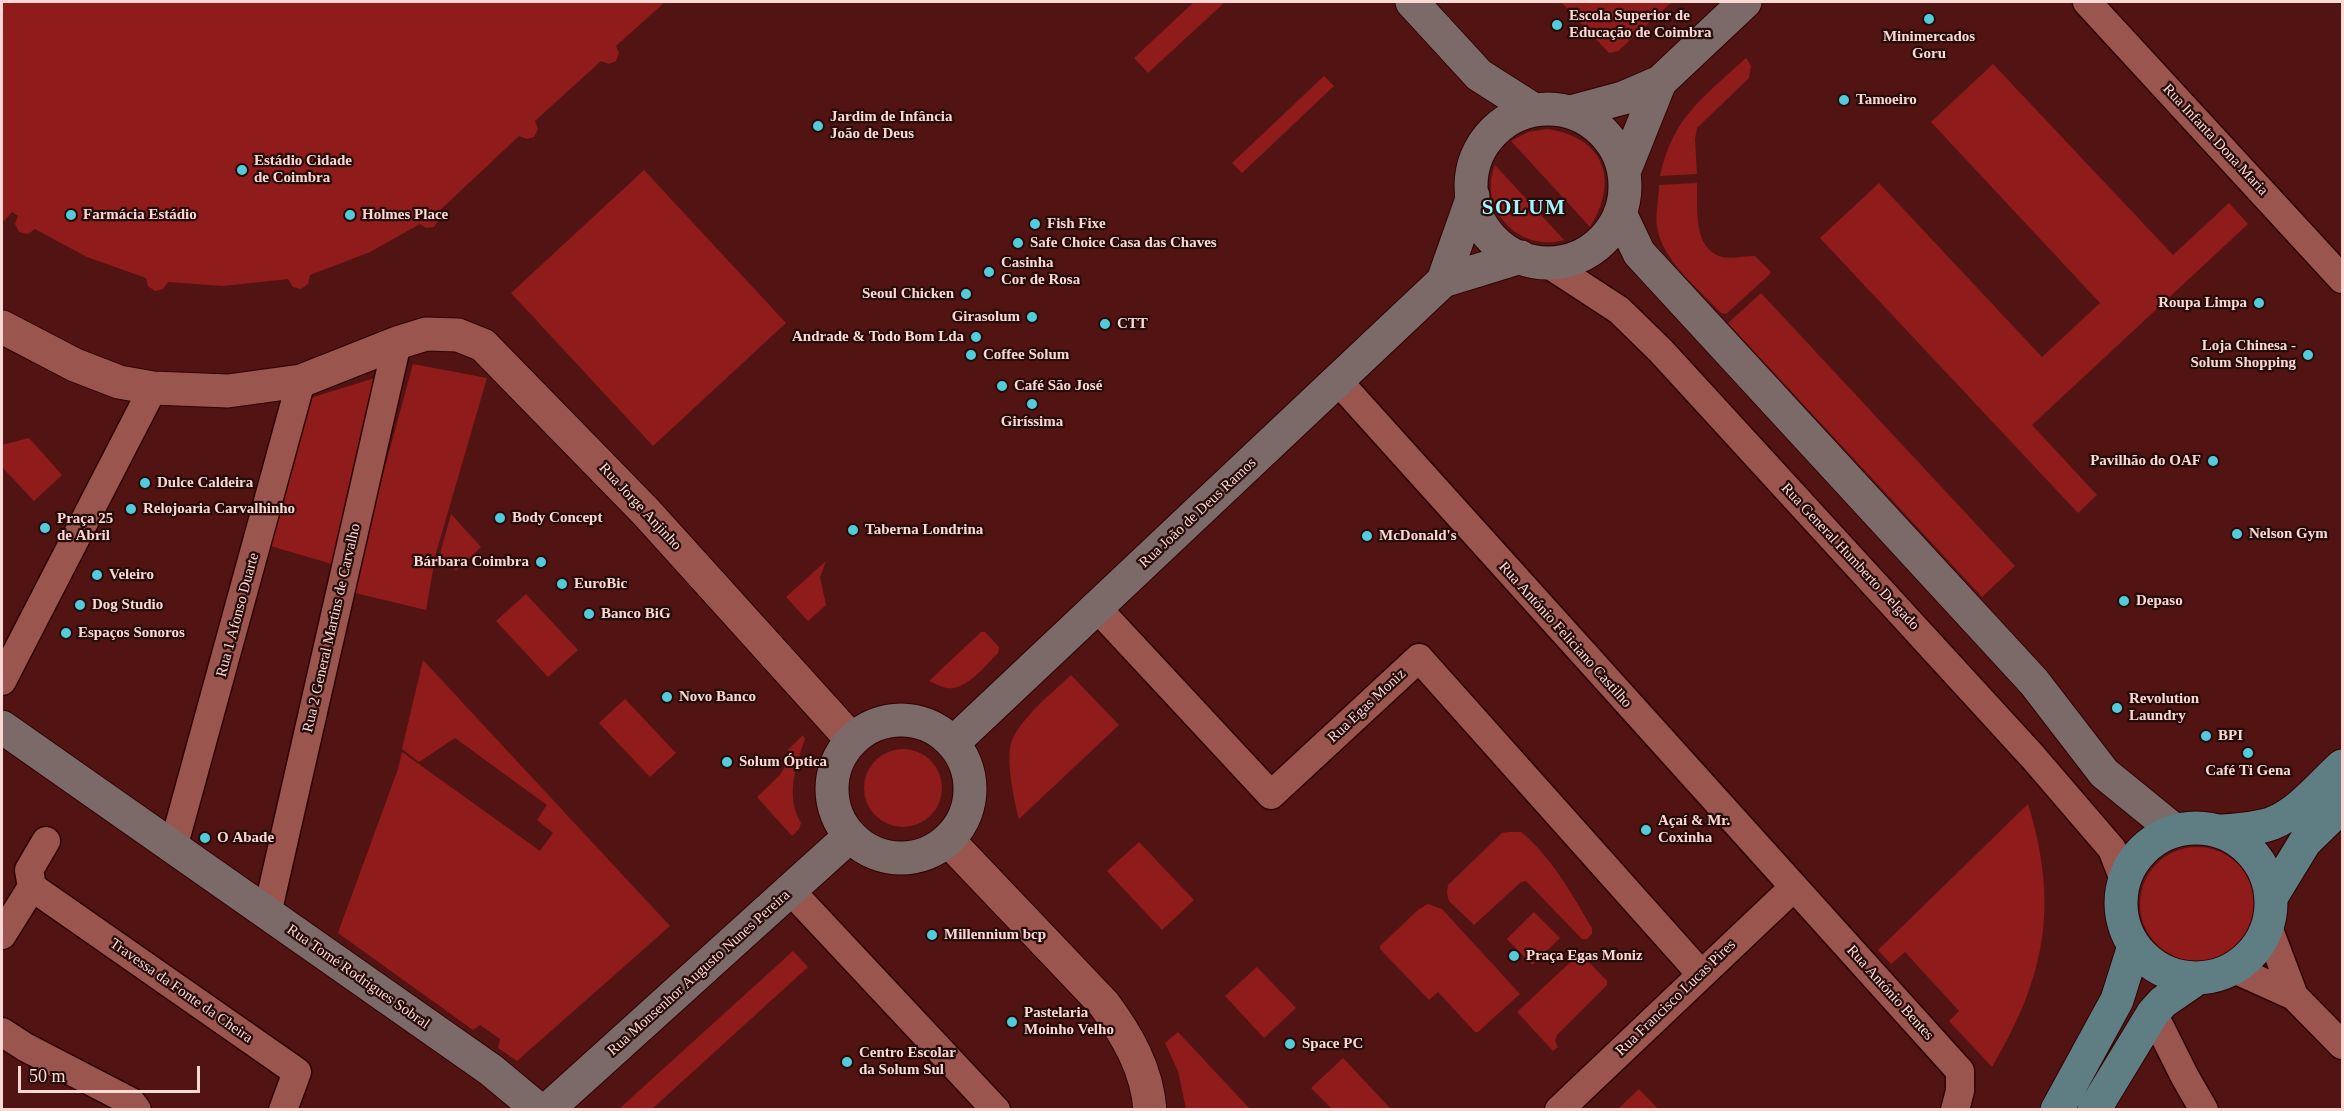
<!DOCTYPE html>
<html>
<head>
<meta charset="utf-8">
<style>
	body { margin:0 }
	#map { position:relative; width:2344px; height:1111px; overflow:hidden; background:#521412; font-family:"Times New Roman",serif }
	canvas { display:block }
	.frame { position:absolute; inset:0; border:3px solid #fad9d5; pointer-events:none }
	.scale { position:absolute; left:18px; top:1066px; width:182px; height:27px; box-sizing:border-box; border:3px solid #fad9d5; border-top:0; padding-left:8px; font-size:18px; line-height:21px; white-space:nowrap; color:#fad9d5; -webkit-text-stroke:4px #270c0a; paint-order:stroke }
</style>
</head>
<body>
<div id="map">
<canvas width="2344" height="1111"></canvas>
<div class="frame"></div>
<div class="scale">50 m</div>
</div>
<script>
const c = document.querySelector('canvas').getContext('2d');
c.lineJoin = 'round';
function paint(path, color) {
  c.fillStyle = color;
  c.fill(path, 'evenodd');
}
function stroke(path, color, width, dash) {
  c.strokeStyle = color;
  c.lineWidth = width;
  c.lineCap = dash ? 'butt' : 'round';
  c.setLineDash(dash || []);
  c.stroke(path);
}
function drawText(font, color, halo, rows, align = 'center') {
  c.font = font + ' "Times New Roman",serif';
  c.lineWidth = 4.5;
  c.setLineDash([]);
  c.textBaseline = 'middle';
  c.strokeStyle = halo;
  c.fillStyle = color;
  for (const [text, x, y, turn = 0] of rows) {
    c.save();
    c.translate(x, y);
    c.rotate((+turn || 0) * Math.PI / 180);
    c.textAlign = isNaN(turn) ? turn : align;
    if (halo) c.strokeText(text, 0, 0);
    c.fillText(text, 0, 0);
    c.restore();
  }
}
const green = new Path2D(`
	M 2,2 L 665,2 L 616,46 L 619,53 L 616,61 L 609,64 L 601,61 L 535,121 L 538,129 L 534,137 L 527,139 L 519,136 L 437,213 L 438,220 L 434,227 L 426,228 L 420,224 L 370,252 L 310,275 L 308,284 L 301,289 L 293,287 L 288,279 L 223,286 L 168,282 L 163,289 L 155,291 L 148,286 L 146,278 L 87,257 L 35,229 L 28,234 L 19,232 L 15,224 L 18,216 L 12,212 L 4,221 L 2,218 Z
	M 1194,2 L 1225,2 L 1148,73 L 1134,58 Z
	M 1561,2 L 1672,2 L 1618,51 L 1609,53 Z
	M 1746,58 L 1751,66 L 1749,78 L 1697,128 L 1695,139 L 1697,174 L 1660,176 C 1673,116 1704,97 1746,58 Z
	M 1993,64 L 2173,255 L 2229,203 L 2248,224 L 2032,425 L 2097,495 L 2078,513 L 1820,238 L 1879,183 L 2042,357 L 2100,303 L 1931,122 Z
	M 1324,76 L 1334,86 L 1242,173 L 1232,163 Z
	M 1547,129 C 1604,137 1620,180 1590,227 L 1511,141 L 1528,132 Z
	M 1495,165 L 1564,240 C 1520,253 1477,209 1495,165 Z
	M 644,170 L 786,323 L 653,446 L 511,293 Z
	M 1697,183 C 1698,208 1692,248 1722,257 C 1732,259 1745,256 1755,256 L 1771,272 L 1769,275 L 1726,314 L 1721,313 C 1699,289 1662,260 1657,227 C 1655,213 1659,199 1659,185 Z
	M 1761,293 L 2015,566 L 1982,597 L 1728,323 Z
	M 413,364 L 487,378 L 436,553 L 426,610 L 351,592 Z
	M 381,376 L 339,566 L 267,545 L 304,400 Z
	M 29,438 L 62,475 L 34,501 L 2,467 L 2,445 Z
	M 451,514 L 481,547 L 456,571 L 440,554 Z
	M 826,561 L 820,577 L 826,605 L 808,621 L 786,597 Z
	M 526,594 L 578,650 L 548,677 L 496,621 Z
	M 981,632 L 985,632 L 999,647 L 998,653 C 986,665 966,691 947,688 C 941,687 934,683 929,681 Z
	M 423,660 L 670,926 L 517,1061 L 498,1048 L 500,1039 L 480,1025 L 473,1030 L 338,933 L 398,769 L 402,752 L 540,851 L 553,833 L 537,820 L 547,805 L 455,738 L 419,762 L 402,749 Z
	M 1071,675 L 1119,725 L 1019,819 C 1014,802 1005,756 1012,740 C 1024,715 1051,694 1071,675 Z
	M 625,699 L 676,753 L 650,777 L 599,723 Z
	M 803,735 L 805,739 C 796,764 785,798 801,823 L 799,829 L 792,836 L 757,797 L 780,775 L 787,763 L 788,750 Z
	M864 788a39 39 0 1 1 78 0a39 39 0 1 1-78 0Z
	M 2028,804 C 2059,905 2046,976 1992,1067 L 1949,1021 L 1959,1011 L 1905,952 L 1891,964 L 1878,950 Z
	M 1509,832 L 1521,832 C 1552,857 1572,895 1592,928 L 1592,934 L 1587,939 L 1582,939 L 1526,881 L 1521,882 L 1474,925 L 1449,901 L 1447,893 L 1448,885 L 1502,833 Z
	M 1139,842 L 1194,900 L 1162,930 L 1107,871 Z
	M2140 904a57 57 0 1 1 114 0a57 57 0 1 1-114 0Z
	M 1428,904 L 1442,909 L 1520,994 L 1478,1032 L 1475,1032 L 1438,992 L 1429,1000 L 1380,949 L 1380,946 L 1419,909 Z
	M 1534,912 L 1560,938 L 1532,965 L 1507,939 Z
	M 793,951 L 808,967 L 652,1109 L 619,1109 Z
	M 1577,956 L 1583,956 L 1607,981 L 1607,985 L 1557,1035 L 1555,1041 L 1558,1047 L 1553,1051 L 1517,1012 Z
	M 1257,967 L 1296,1008 L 1264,1038 L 1225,996 Z
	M 1178,1032 L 1250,1109 L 1186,1109 L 1178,1071 L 1165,1043 Z
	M 1343,1058 L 1391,1109 L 1332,1109 L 1311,1088 Z
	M 1639,1089 L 1658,1109 L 1617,1109 L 1618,1109 Z`);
const minor = new Path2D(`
	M 2087,2 L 2342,279
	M 1547,263 L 1619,310 L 1661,351 L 2033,757 L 2112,849 L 2124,880
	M 1338,381 L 1960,1071 L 1960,1091 L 1955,1110
	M 1097,608 L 1271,795 L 1419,658 L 1701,974
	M 2,681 L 153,388
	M 173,848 L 301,381
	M 32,887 L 29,870 L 46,841
	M 790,890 L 996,1110
	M 267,914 L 397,343
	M 2268,927 L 2294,996
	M 2,935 L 32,887 L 297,1072 L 283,1110
	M 2234,969 L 2294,996 L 2342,1045
	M 2153,1013 L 2185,1077 L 2204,1110
	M 2,1032 L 25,1047 L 131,1102 L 137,1110
	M 1559,1110 L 1794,887`);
const tertiary = new Path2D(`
	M 2,327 L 75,365 L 119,382 L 153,388 L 228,391 L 301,381 L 397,343 L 426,334 L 458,335 L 483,345 L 646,512 L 852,740
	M 948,840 L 1104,1004 C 1127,1035 1147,1069 1150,1110`);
const secondary = new Path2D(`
	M 1412,2 L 1479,75 L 1534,110
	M1471 186a77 77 0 1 1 154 0a77 77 0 1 1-154 0Z
	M 1571,112 L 1623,98 L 1660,82 L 1745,2
	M 1624,172 L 1660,82
	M 1620,213 L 1639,253 L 2034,682 L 2104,773 L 2174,830
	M 1443,281 L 1473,196
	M832 789a69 69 0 1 1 138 0a69 69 0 1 1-138 0Z
	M 2,727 L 491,1070 L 539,1110
	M 953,743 L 1443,281 L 1521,257
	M 547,1110 L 850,836`);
const primary = new Path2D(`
	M2121 903a75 75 0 1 1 150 0a75 75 0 1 1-150 0Z
	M 2221,831 C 2238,830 2257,829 2273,823 C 2300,812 2321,785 2342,766
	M 2272,896 L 2305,842 L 2342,806
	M 2057,1110 L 2117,1000 L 2134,946
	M 2094,1110 L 2153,1013 L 2163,1002 L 2195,980`);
const markers = [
	[1929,19,6,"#52cbda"],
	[1557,25,6,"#52cbda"],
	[1844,100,6,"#52cbda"],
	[818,126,6,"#52cbda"],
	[242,170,6,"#52cbda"],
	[71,215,6,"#52cbda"],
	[350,215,6,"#52cbda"],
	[1035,224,6,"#52cbda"],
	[1018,243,6,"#52cbda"],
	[989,272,6,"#52cbda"],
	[966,294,6,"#52cbda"],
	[2259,303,6,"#52cbda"],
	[1032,317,6,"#52cbda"],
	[1105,324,6,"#52cbda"],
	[976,337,6,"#52cbda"],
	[971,355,6,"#52cbda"],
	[2308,355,6,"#52cbda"],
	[1002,386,6,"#52cbda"],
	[1032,404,6,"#52cbda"],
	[2213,461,6,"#52cbda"],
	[145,483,6,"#52cbda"],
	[131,509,6,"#52cbda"],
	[500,518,6,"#52cbda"],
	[45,528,6,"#52cbda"],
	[853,530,6,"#52cbda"],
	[2237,534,6,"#52cbda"],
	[1367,536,6,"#52cbda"],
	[541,562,6,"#52cbda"],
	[97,575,6,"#52cbda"],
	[562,584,6,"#52cbda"],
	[2124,601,6,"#52cbda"],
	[80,605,6,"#52cbda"],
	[589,614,6,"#52cbda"],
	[66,633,6,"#52cbda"],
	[667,697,6,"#52cbda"],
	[2117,708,6,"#52cbda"],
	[2206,736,6,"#52cbda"],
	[2248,753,6,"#52cbda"],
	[727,762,6,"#52cbda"],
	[1646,830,6,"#52cbda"],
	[205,838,6,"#52cbda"],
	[932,935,6,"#52cbda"],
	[1514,956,6,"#52cbda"],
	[1012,1022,6,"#52cbda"],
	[1290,1044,6,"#52cbda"],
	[847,1062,6,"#52cbda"]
];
const poiNames = [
	["Escola Superior de",1569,16],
	["Educação de Coimbra",1569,33],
	["Minimercados",1929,37,"center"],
	["Goru",1929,54,"center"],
	["Tamoeiro",1856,100],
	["Jardim de Infância",830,117],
	["João de Deus",830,134],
	["Estádio Cidade",254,161],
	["de Coimbra",254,178],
	["Farmácia Estádio",83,215],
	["Holmes Place",362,215],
	["Fish Fixe",1047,224],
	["Safe Choice Casa das Chaves",1030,243],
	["Casinha",1001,263],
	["Cor de Rosa",1001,280],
	["Seoul Chicken",954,294,"right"],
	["Roupa Limpa",2247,303,"right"],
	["Girasolum",1020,317,"right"],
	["CTT",1117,324],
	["Andrade & Todo Bom Lda",964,337,"right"],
	["Loja Chinesa -",2296,346,"right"],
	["Solum Shopping",2296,363,"right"],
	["Coffee Solum",983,355],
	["Café São José",1014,386],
	["Giríssima",1032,422,"center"],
	["Pavilhão do OAF",2201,461,"right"],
	["Dulce Caldeira",157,483],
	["Relojoaria Carvalhinho",143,509],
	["Body Concept",512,518],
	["Praça 25",57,519],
	["de Abril",57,536],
	["Taberna Londrina",865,530],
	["Nelson Gym",2249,534],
	["McDonald's",1379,536],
	["Bárbara Coimbra",529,562,"right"],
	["Veleiro",109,575],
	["EuroBic",574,584],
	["Depaso",2136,601],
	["Dog Studio",92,605],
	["Banco BiG",601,614],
	["Espaços Sonoros",78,633],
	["Novo Banco",679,697],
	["Revolution",2129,699],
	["Laundry",2129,716],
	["BPI",2218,736],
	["Solum Óptica",739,762],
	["Café Ti Gena",2248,771,"center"],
	["Açaí & Mr.",1658,821],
	["Coxinha",1658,838],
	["O Abade",217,838],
	["Millennium bcp",944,935],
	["Praça Egas Moniz",1526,956],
	["Pastelaria",1024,1013],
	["Moinho Velho",1024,1030],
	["Space PC",1302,1044],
	["Centro Escolar",859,1053],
	["da Solum Sul",859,1070]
];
const streetNames = [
	["Rua Infanta Dona Maria",2215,140,47],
	["Rua Jorge Anjinho",640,507,47],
	["Rua João de Deus Ramos",1198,513,-43],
	["Rua General Humberto Delgado",1850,557,47],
	["Rua 1 Afonso Duarte",238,615,-75],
	["Rua 2 General Martins de Carvalho",332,628,-77],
	["Rua António Feliciano Castilho",1565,635,48],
	["Rua Egas Moniz",1367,706,-43],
	["Rua Monsenhor Augusto Nunes Pereira",699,973,-42],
	["Rua Tomé Rodrigues Sobral",358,977,35],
	["Travessa da Fonte da Cheira",181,991,35],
	["Rua António Bentes",1890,993,48],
	["Rua Francisco Lucas Pires",1676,998,-44]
];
const districtNames = [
	["SOLUM",1524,209]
];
paint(green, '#901b1b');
stroke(minor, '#2f0203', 31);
stroke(tertiary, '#2f0203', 35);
stroke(secondary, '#2f0203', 35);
stroke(primary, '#2f0203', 35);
stroke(minor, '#9a554e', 28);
stroke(tertiary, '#9a554e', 33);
stroke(secondary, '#7c6a68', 33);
stroke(primary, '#5e7e83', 33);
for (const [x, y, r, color] of markers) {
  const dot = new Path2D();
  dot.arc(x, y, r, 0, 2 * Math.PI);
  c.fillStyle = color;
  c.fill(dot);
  stroke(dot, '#270c0a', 2);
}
drawText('bold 15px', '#fad9d5', '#270c0a', poiNames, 'left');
drawText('15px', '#fad9d5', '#270c0a', streetNames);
c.letterSpacing = '1.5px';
drawText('bold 21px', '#a3f4fe', '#270c0a', districtNames);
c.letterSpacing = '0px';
</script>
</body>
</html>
